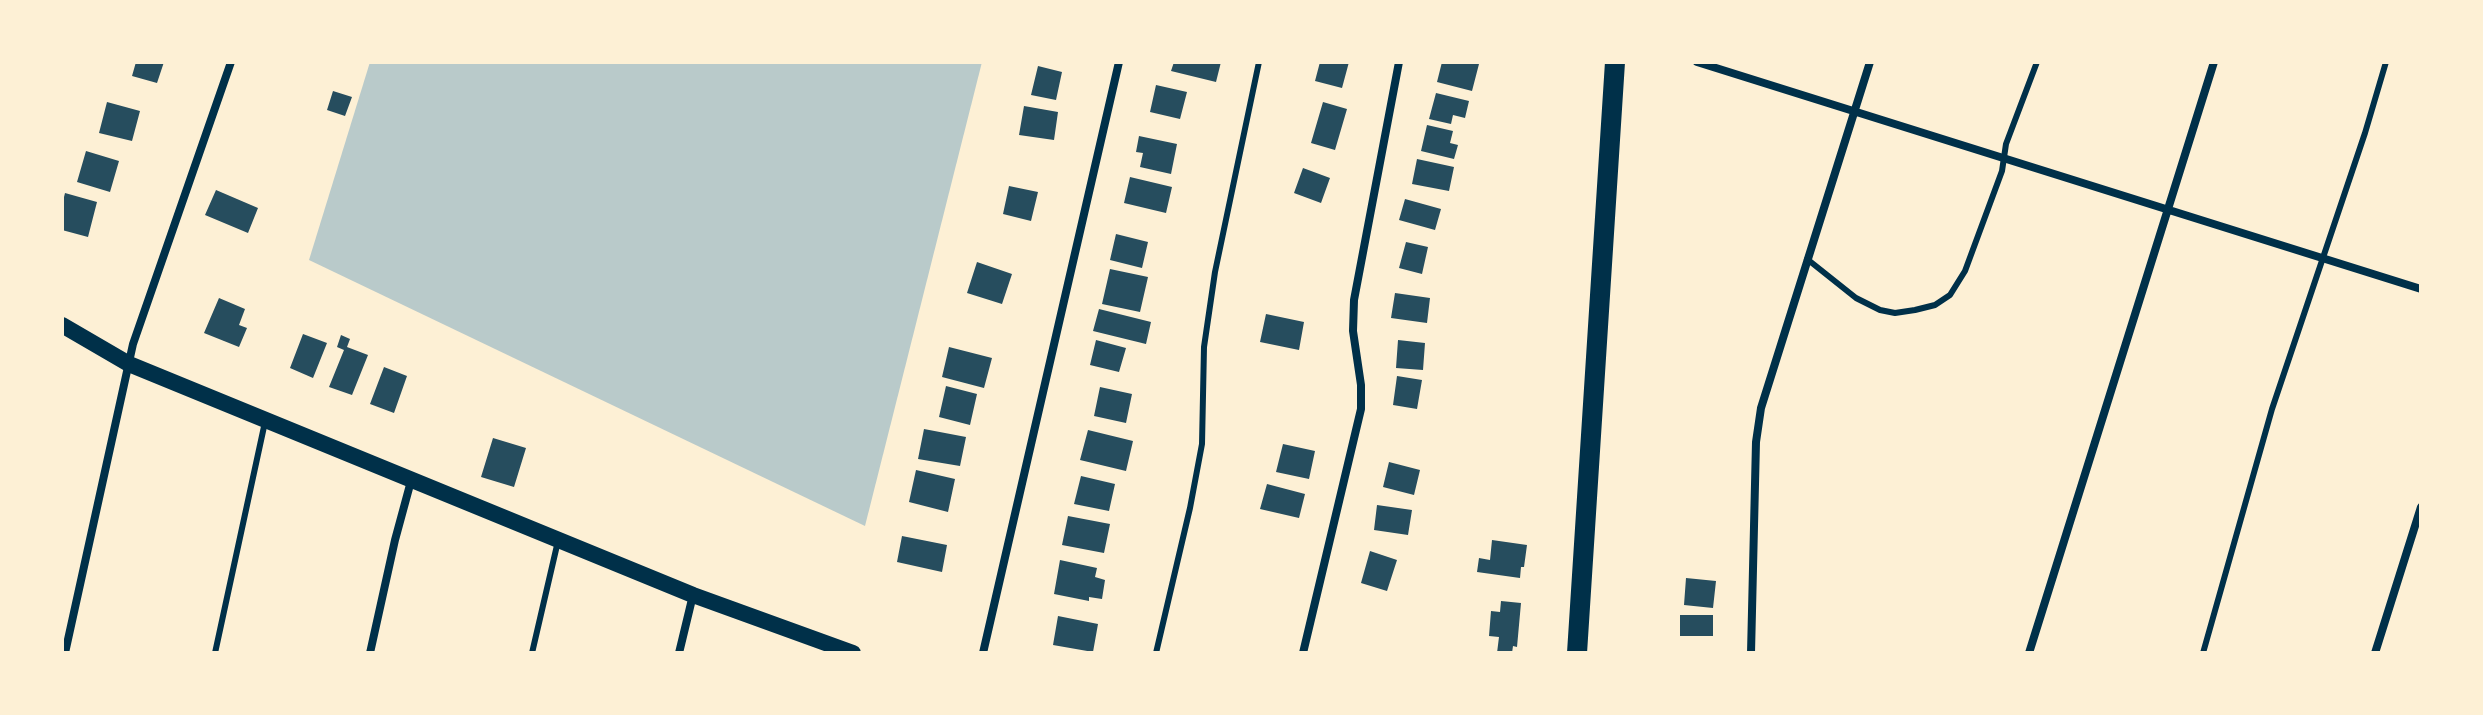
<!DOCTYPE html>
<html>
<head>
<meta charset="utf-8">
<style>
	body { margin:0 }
	#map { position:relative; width:2483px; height:715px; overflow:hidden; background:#fdf0d5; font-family:Karla,sans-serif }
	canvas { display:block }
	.frame { position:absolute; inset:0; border:64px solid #fdf0d5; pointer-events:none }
</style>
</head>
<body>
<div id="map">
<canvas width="2483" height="715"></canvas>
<div class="frame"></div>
</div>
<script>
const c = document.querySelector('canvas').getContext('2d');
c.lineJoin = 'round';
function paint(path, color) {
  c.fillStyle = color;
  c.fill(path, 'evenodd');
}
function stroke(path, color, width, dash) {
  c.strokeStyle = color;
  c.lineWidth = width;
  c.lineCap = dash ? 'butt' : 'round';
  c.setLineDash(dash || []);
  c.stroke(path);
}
const green = new Path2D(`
	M 370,62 L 982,62 L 865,526 L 309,260 Z`);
const building = new Path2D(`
	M 136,62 L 164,62 L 157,83 L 132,76 Z
	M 1174,62 L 1221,62 L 1216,82 L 1171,71 Z
	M 1320,62 L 1349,62 L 1342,88 L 1315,81 Z
	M 1442,62 L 1479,64 L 1472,91 L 1437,82 Z
	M 1038,66 L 1062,72 L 1056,100 L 1031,95 Z
	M 1156,85 L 1187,92 L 1180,119 L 1150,112 Z
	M 333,91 L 352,97 L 345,116 L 327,110 Z
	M 1436,93 L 1469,101 L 1465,118 L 1453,115 L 1451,124 L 1429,119 Z
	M 107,102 L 140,111 L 132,141 L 99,133 Z
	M 1323,102 L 1347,109 L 1335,150 L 1311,143 Z
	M 1024,106 L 1058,112 L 1054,140 L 1019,135 Z
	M 1427,125 L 1453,131 L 1450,143 L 1458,145 L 1454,159 L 1421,151 Z
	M 1139,136 L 1177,144 L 1171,174 L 1140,167 L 1143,153 L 1136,152 Z
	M 86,151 L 119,161 L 110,192 L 77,182 Z
	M 1417,159 L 1454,167 L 1449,191 L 1412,184 Z
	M 1303,168 L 1330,178 L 1321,203 L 1294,193 Z
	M 1130,177 L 1172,187 L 1166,213 L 1124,203 Z
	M 1009,186 L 1038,192 L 1031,221 L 1003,214 Z
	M 216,190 L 258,208 L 248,233 L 205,215 Z
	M 65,193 L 97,202 L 88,237 L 62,230 L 62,205 Z
	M 1405,199 L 1441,209 L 1435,230 L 1399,220 Z
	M 1116,234 L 1148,242 L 1142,268 L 1110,260 Z
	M 1406,242 L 1428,247 L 1422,274 L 1399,268 Z
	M 977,262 L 1012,274 L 1002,304 L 967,293 Z
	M 1110,269 L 1148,277 L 1140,312 L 1102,304 Z
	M 1395,293 L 1430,298 L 1427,323 L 1391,318 Z
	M 219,298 L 245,309 L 239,325 L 247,328 L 239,347 L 204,333 Z
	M 1099,309 L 1151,322 L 1146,344 L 1093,331 Z
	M 1266,314 L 1304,322 L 1299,350 L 1260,342 Z
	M 303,334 L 327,343 L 313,378 L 290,368 Z
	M 341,335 L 350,339 L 347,347 L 368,355 L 352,395 L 329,387 L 344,350 L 337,347 Z
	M 1096,340 L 1126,348 L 1119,372 L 1090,365 Z
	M 1398,340 L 1425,343 L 1423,370 L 1396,368 Z
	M 949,347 L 992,358 L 984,388 L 942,377 Z
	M 384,367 L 407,376 L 394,413 L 370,404 Z
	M 1397,376 L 1422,380 L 1417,409 L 1393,405 Z
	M 946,386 L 977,394 L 970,425 L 939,417 Z
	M 1100,387 L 1132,394 L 1126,423 L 1094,416 Z
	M 924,429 L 966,437 L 960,466 L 918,459 Z
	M 1088,430 L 1133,441 L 1126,471 L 1080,460 Z
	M 493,438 L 526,448 L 514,487 L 481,477 Z
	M 1283,444 L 1315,451 L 1309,479 L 1276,472 Z
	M 1389,462 L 1420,470 L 1414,495 L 1383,487 Z
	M 916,470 L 955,479 L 948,512 L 909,502 Z
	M 1081,476 L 1115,484 L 1109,511 L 1074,504 Z
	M 1267,484 L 1305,494 L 1299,518 L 1260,509 Z
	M 1377,505 L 1412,510 L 1408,535 L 1374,530 Z
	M 1068,516 L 1110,524 L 1104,553 L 1062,545 Z
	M 902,536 L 947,545 L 942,572 L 897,562 Z
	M 1492,540 L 1527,545 L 1524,567 L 1521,567 L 1520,578 L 1477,572 L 1479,558 L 1490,560 Z
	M 1370,551 L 1397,560 L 1387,591 L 1361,583 Z
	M 1060,560 L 1097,568 L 1095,577 L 1105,580 L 1102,599 L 1089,597 L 1089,601 L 1054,594 Z
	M 1686,578 L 1716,581 L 1713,608 L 1684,605 Z
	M 1501,601 L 1521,603 L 1517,647 L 1513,646 L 1512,653 L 1497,653 L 1499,637 L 1489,636 L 1491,611 L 1500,612 Z
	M 1680,615 L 1713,615 L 1713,636 L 1680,636 Z
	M 1058,616 L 1098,624 L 1093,652 L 1053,645 Z`);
const service = new Path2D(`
	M 1807,259 L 1856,298 L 1880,310 L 1895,313 L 1915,310 L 1935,305 L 1950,295 L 1965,271 L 2002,171 L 2006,144 L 2037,62
	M 215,653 L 265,422
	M 532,653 L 558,541
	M 1156,653 L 1190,508 L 1202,444 L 1204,347 L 1215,272 L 1259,62
	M 2203,653 L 2272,409 L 2365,133 L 2386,62`);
const minor = new Path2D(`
	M 1697,62 L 2421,289
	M 65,653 L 133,344 L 231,62
	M 370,653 L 395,540 L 411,481
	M 679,653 L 693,595
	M 983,653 L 1119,62
	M 1303,653 L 1361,409 L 1361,385 L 1353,331 L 1354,300 L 1399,62
	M 1751,653 L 1756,442 L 1761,408 L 1870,62
	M 2029,653 L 2214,62
	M 2375,653 L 2421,507`);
const secondary = new Path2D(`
	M 62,325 L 129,364 L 693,595 L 853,653`);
const primary = new Path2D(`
	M 1577,653 L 1615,62`);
paint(green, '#b9caca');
paint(building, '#264d5e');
stroke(service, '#003049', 6);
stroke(minor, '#003049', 8);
stroke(secondary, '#003049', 16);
stroke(primary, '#003049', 20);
</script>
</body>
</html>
